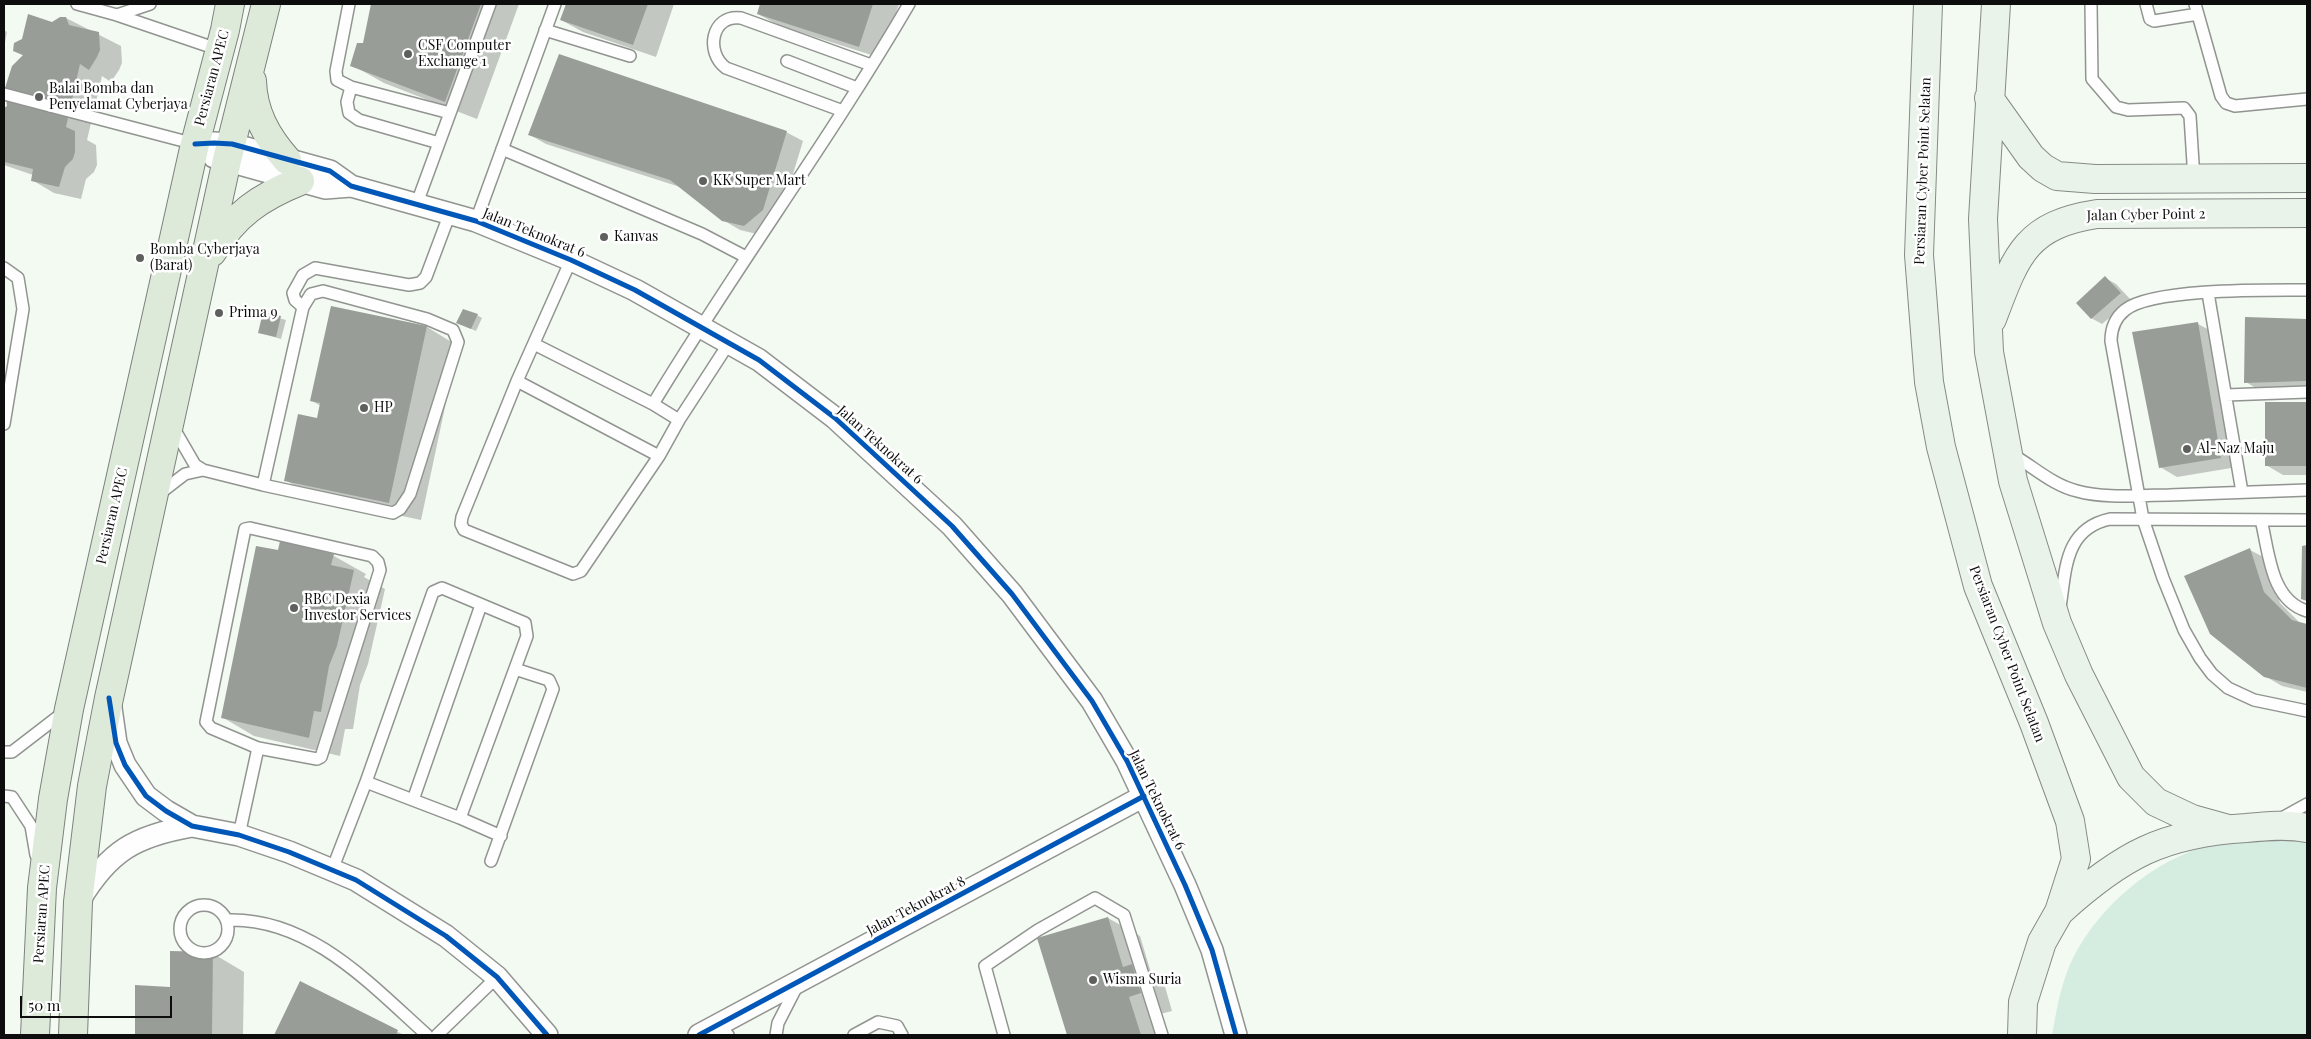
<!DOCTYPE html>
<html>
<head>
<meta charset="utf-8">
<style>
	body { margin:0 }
	#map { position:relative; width:2311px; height:1039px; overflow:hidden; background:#f3faf2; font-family:"Playfair Display",serif }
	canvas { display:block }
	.frame { position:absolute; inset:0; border:5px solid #0d0d0d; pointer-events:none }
	.scale { position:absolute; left:20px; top:996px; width:152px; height:22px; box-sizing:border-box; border:2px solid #0d0d0d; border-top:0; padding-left:6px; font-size:15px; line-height:18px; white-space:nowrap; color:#0d0d0d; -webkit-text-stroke:4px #fff; paint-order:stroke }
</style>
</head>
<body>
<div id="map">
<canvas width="2311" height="1039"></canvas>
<div class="frame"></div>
<div class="scale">50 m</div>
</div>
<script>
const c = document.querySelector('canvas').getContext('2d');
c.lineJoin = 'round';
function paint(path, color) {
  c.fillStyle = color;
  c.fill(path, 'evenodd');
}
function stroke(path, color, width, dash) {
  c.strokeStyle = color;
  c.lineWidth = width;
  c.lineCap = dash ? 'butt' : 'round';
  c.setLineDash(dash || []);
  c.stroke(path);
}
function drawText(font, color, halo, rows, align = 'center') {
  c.font = font + ' "Playfair Display",serif';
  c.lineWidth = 5;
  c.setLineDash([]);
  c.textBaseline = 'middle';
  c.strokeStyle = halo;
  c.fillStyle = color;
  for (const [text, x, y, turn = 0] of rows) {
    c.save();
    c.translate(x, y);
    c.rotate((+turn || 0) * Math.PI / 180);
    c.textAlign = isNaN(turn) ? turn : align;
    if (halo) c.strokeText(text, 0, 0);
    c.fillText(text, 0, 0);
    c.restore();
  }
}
const green = new Path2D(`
	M 2264,838 L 2307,842 L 2307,1035 L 2052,1035 C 2056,1014 2059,993 2067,972 C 2090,913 2152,858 2215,844 C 2231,841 2248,840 2264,838 Z`);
const shadow = new Path2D(`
	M 372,4 L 519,4 L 477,119 L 384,83 L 352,65 L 364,45 Z
	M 567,4 L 674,4 L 656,57 L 583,32 L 561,20 Z
	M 762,4 L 899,4 L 881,58 L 780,26 L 758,14 Z
	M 66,18 L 121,46 L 122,63 L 119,70 L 111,82 L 102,76 L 87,140 L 96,145 L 97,165 L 94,172 L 86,179 L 81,199 L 54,193 L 32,180 L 33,175 L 4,165 L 4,109 L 8,107 L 24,56 L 14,51 L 53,23 Z
	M 4,30 L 7,32 L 4,48 Z
	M 786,132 L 803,141 L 779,220 L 761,235 L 740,230 L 723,220 L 680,187 L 546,144 L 530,135 Z
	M 2105,278 L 2116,284 L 2131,300 L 2102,324 L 2091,318 Z
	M 331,307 L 427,327 L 458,346 L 421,520 L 317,498 L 285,480 L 318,419 L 321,406 L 312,401 Z
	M 264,314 L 286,320 L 281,339 L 260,333 Z
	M 477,315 L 482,318 L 476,331 L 462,325 Z
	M 2246,318 L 2307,320 L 2307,391 L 2262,392 L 2246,382 Z
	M 2198,324 L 2215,333 L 2237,467 L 2177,477 L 2160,467 Z
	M 2266,403 L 2307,403 L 2307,475 L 2283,475 L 2266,465 Z
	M 281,543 L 334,556 L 366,574 L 364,577 L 385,589 L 368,664 L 360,685 L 353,729 L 345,729 L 340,756 L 254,736 L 222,717 Z
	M 2304,547 L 2307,547 L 2307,601 L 2302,598 Z
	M 2250,550 L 2267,559 L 2280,603 L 2301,624 L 2307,625 L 2307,692 L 2282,686 L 2265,676 Z
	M 1108,918 L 1140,936 L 1152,976 L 1164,983 L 1172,1011 L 1160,1014 L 1167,1035 L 1068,1035 L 1039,939 Z
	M 212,953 L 244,972 L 243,1035 L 137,1035 L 137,986 L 171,988 Z
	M 300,983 L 404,1035 L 275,1035 Z`);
const building = new Path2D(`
	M 371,4 L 481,4 L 445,102 L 350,66 L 357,43 L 363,43 Z
	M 566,4 L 648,4 L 633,45 L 560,20 Z
	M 760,4 L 873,4 L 859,47 L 757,14 Z
	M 28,14 L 52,22 L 60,17 L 66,17 L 69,25 L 99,32 L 100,50 L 97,57 L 89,70 L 80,64 L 66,127 L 75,131 L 75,152 L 73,159 L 65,167 L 59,187 L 31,181 L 33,169 L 4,162 L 4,108 L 7,106 L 5,88 L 12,66 L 23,55 L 13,51 L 14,43 L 22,39 Z
	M 559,54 L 787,131 L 763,210 L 744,226 L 722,221 L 670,180 L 528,135 Z
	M 2105,276 L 2121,293 L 2091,319 L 2076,303 Z
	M 331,306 L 427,326 L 389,503 L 284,481 L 298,414 L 317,418 L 320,403 L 310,401 Z
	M 463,309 L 478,314 L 471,329 L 456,323 Z
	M 263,312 L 281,316 L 276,337 L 258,333 Z
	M 2245,317 L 2307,319 L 2307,381 L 2244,383 Z
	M 2198,322 L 2221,458 L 2159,468 L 2132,332 Z
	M 2265,402 L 2307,402 L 2307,466 L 2265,466 Z
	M 280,541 L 334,554 L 331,565 L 354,570 L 337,646 L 329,666 L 321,712 L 314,711 L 309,738 L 221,718 L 256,546 L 278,550 Z
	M 2307,545 L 2307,601 L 2301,599 L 2302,546 Z
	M 2250,548 L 2264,592 L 2292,620 L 2307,624 L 2307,688 L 2264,677 L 2210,634 L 2184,576 Z
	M 1108,917 L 1123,967 L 1132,964 L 1141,993 L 1129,997 L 1141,1035 L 1067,1035 L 1037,938 Z
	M 170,951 L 213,952 L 212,1035 L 135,1035 L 135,985 L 170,987 Z
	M 300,981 L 398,1030 L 396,1035 L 274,1035 Z`);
const lane = new Path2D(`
	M 77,4 L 117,15 L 220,50
	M 349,4 L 336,71 L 337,80 L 351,87 L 450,113
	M 2091,4 L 2092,79 L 2116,107 L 2128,110 L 2184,108 L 2190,116 L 2194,179
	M 2146,4 L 2150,19 L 2154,21 L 2198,14
	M 2195,4 L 2221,96 L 2226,103 L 2235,106 L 2307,99
	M 117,15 L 150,4
	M 545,30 L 630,56
	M 787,61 L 857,88
	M 351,87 L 347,102 L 349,113 L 359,120 L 439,143
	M 4,94 L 195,144
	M 843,111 L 726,68 C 705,53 711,14 741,18 L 871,65
	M 502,149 L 702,234 L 746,257
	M 417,203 L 490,4
	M 476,221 L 555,4
	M 571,260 L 517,381 L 462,517 L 461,524 L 464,530 L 573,574 L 581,571 L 659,456 L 679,420 L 729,343
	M 4,268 L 18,278 L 23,309 L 4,424
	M 2307,290 C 2269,290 2152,288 2125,310 C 2115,318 2111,329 2111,341 L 2143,519 L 2163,578 L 2184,630 L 2200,658 L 2212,674 L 2228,688 L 2254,700 L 2307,711
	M 323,291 L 427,319 L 453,330 L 458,342 L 410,494 L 400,509 L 393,513 L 263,485 L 303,307 L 311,294 Z
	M 2208,293 L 2242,492
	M 303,307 L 295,300 L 293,293 L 303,275 L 315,268 L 409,285 L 420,283 L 426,277 L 450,213
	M 534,344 L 653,404 L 679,420
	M 517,381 L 659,456
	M 2226,395 L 2307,392
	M 653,404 C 735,268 829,141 909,4
	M 2011,454 C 2033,466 2052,485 2077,491 C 2106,499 2140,495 2169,495 C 2215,493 2261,492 2307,490
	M 203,470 L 263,485
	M 159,494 L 185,474 L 203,470 L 195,465 L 173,427
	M 2261,520 C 2269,551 2270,600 2307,611
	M 250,528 L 372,556 L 378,562 L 380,570 L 321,757 L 317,759 L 258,748 L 211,728 L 206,722 L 245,529 Z
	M 2060,607 C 2066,570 2064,529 2110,519 L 2307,520
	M 4,752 L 12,752 L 64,712
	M 4,796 L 12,797 L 31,826 L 36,855
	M 413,800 L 481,605
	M 460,818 L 501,836
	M 2280,819 L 2307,804
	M 239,835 L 258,748
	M 491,861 L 553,689 L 549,680 L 515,669
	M 332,870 L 366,782 L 433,592 L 442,588 L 525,623 L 527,636 L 460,818 L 366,782
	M180 929a24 24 0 1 1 48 0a24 24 0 1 1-48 0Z
	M 227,920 C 310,917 371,985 427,1035
	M 708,1031 L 728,1035
	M 437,1035 L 497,977
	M 776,1035 L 778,1023 L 797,986
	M 854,1035 L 878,1022 L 897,1026 L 902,1035
	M 1004,1035 L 985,966 L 1038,930 L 1095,898 L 1124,915 L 1162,1035`);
const street = new Path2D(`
	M 195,144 L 214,143 L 232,144 L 330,171 L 351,186 L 476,221 L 571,260 L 635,290 L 759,360 L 835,418 L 952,526 L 1012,594 L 1092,701 L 1127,761 L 1185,885 L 1212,950 L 1236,1035
	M 214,157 L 325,188 L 351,186
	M 111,708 L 116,743 L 125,765 L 146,796 L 166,811 L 192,826 L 239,835 L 289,852 L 356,880 L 446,936 L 497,977 L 547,1035
	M 79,901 C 109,851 135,836 192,826
	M 699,1035 L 1144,796`);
const secondary = new Path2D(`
	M 1928,4 L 1919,255 L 1929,382 L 1941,447 L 1978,586 L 2034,723 L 2070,821 L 2076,859 L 2059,912 L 2042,942 L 2023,1002 L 2022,1035
	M 1996,4 L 1983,219 L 1989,352 L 2013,481 L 2057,623 L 2079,675 L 2131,777 L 2156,802 L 2192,819 L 2228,829
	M 1989,98 L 2031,157 L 2043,168 L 2057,176 L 2095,179 L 2307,178
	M 1992,319 C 2016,256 2025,225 2097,214 L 2307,213
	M 2060,911 C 2122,855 2163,833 2246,828 C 2266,826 2288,824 2307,828`);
const primary = new Path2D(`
	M 252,81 C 253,112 266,136 287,160
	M 212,252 C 234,215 260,197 300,181
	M 35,1035 L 42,888 L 53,799 L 69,709 L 195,144 L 225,30 L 230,4
	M 73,1035 L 78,902 L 92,786 L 109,698 L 227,160 L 266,4`);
const cycleway = new Path2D(`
	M 195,144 L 214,143 L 232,144 L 330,171 L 351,186 L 476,221 L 571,260 L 635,290 L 759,360 L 835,418 L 952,526 L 1012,594 L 1092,701 L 1127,761 L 1185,885 L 1212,950 L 1236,1035
	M 109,698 L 116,743 L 125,765 L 146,796 L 166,811 L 192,826 L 239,835 L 289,852 L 356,880 L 446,936 L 497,977 L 547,1035
	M 699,1035 L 1144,796`);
const markers = [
	[408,54,5,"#5e605d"],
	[39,97,5,"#5e605d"],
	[703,181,5,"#5e605d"],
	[604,237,5,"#5e605d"],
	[140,258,5,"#5e605d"],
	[219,313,5,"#5e605d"],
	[364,408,5,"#5e605d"],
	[2187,449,5,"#5e605d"],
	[294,608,5,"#5e605d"],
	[1093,980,5,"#5e605d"]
];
const poiNames = [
	["CSF Computer",418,46],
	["Exchange 1",418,62],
	["Balai Bomba dan",49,89],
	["Penyelamat Cyberjaya",49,105],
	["KK Super Mart",713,181],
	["Kanvas",614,237],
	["Bomba Cyberjaya",150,250],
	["(Barat)",150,266],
	["Prima 9",229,313],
	["HP",374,408],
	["Al-Naz Maju",2197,449],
	["RBC Dexia",304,600],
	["Investor Services",304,616],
	["Wisma Suria",1103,980]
];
const streetNames = [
	["Persiaran APEC",212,78,-75],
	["Persiaran Cyber Point Selatan",1923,171,-88],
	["Jalan Cyber Point 2",2146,215,-1],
	["Jalan Teknokrat 6",534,233,22],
	["Jalan Teknokrat 6",880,445,42],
	["Persiaran APEC",112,516,-77],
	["Persiaran Cyber Point Selatan",2007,654,69],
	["Jalan Teknokrat 6",1157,800,64],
	["Jalan Teknokrat 8",916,906,-28],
	["Persiaran APEC",42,914,-86]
];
paint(green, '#d5ede1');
paint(shadow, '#0003');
paint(building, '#999d98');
stroke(lane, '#919490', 14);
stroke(street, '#919490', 24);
stroke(secondary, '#878a87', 30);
stroke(primary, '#7e817d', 30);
stroke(lane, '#fdfefd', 11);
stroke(street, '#fdfefd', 21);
stroke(secondary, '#eaf3ea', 28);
stroke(primary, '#ddeada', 28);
stroke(cycleway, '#0057b8', 5);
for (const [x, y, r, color] of markers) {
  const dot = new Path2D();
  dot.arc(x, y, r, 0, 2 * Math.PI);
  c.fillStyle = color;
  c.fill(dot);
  stroke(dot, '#fff', 2);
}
drawText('14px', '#0d0d0d', '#fff', poiNames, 'left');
drawText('14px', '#0d0d0d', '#fff', streetNames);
</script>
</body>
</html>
